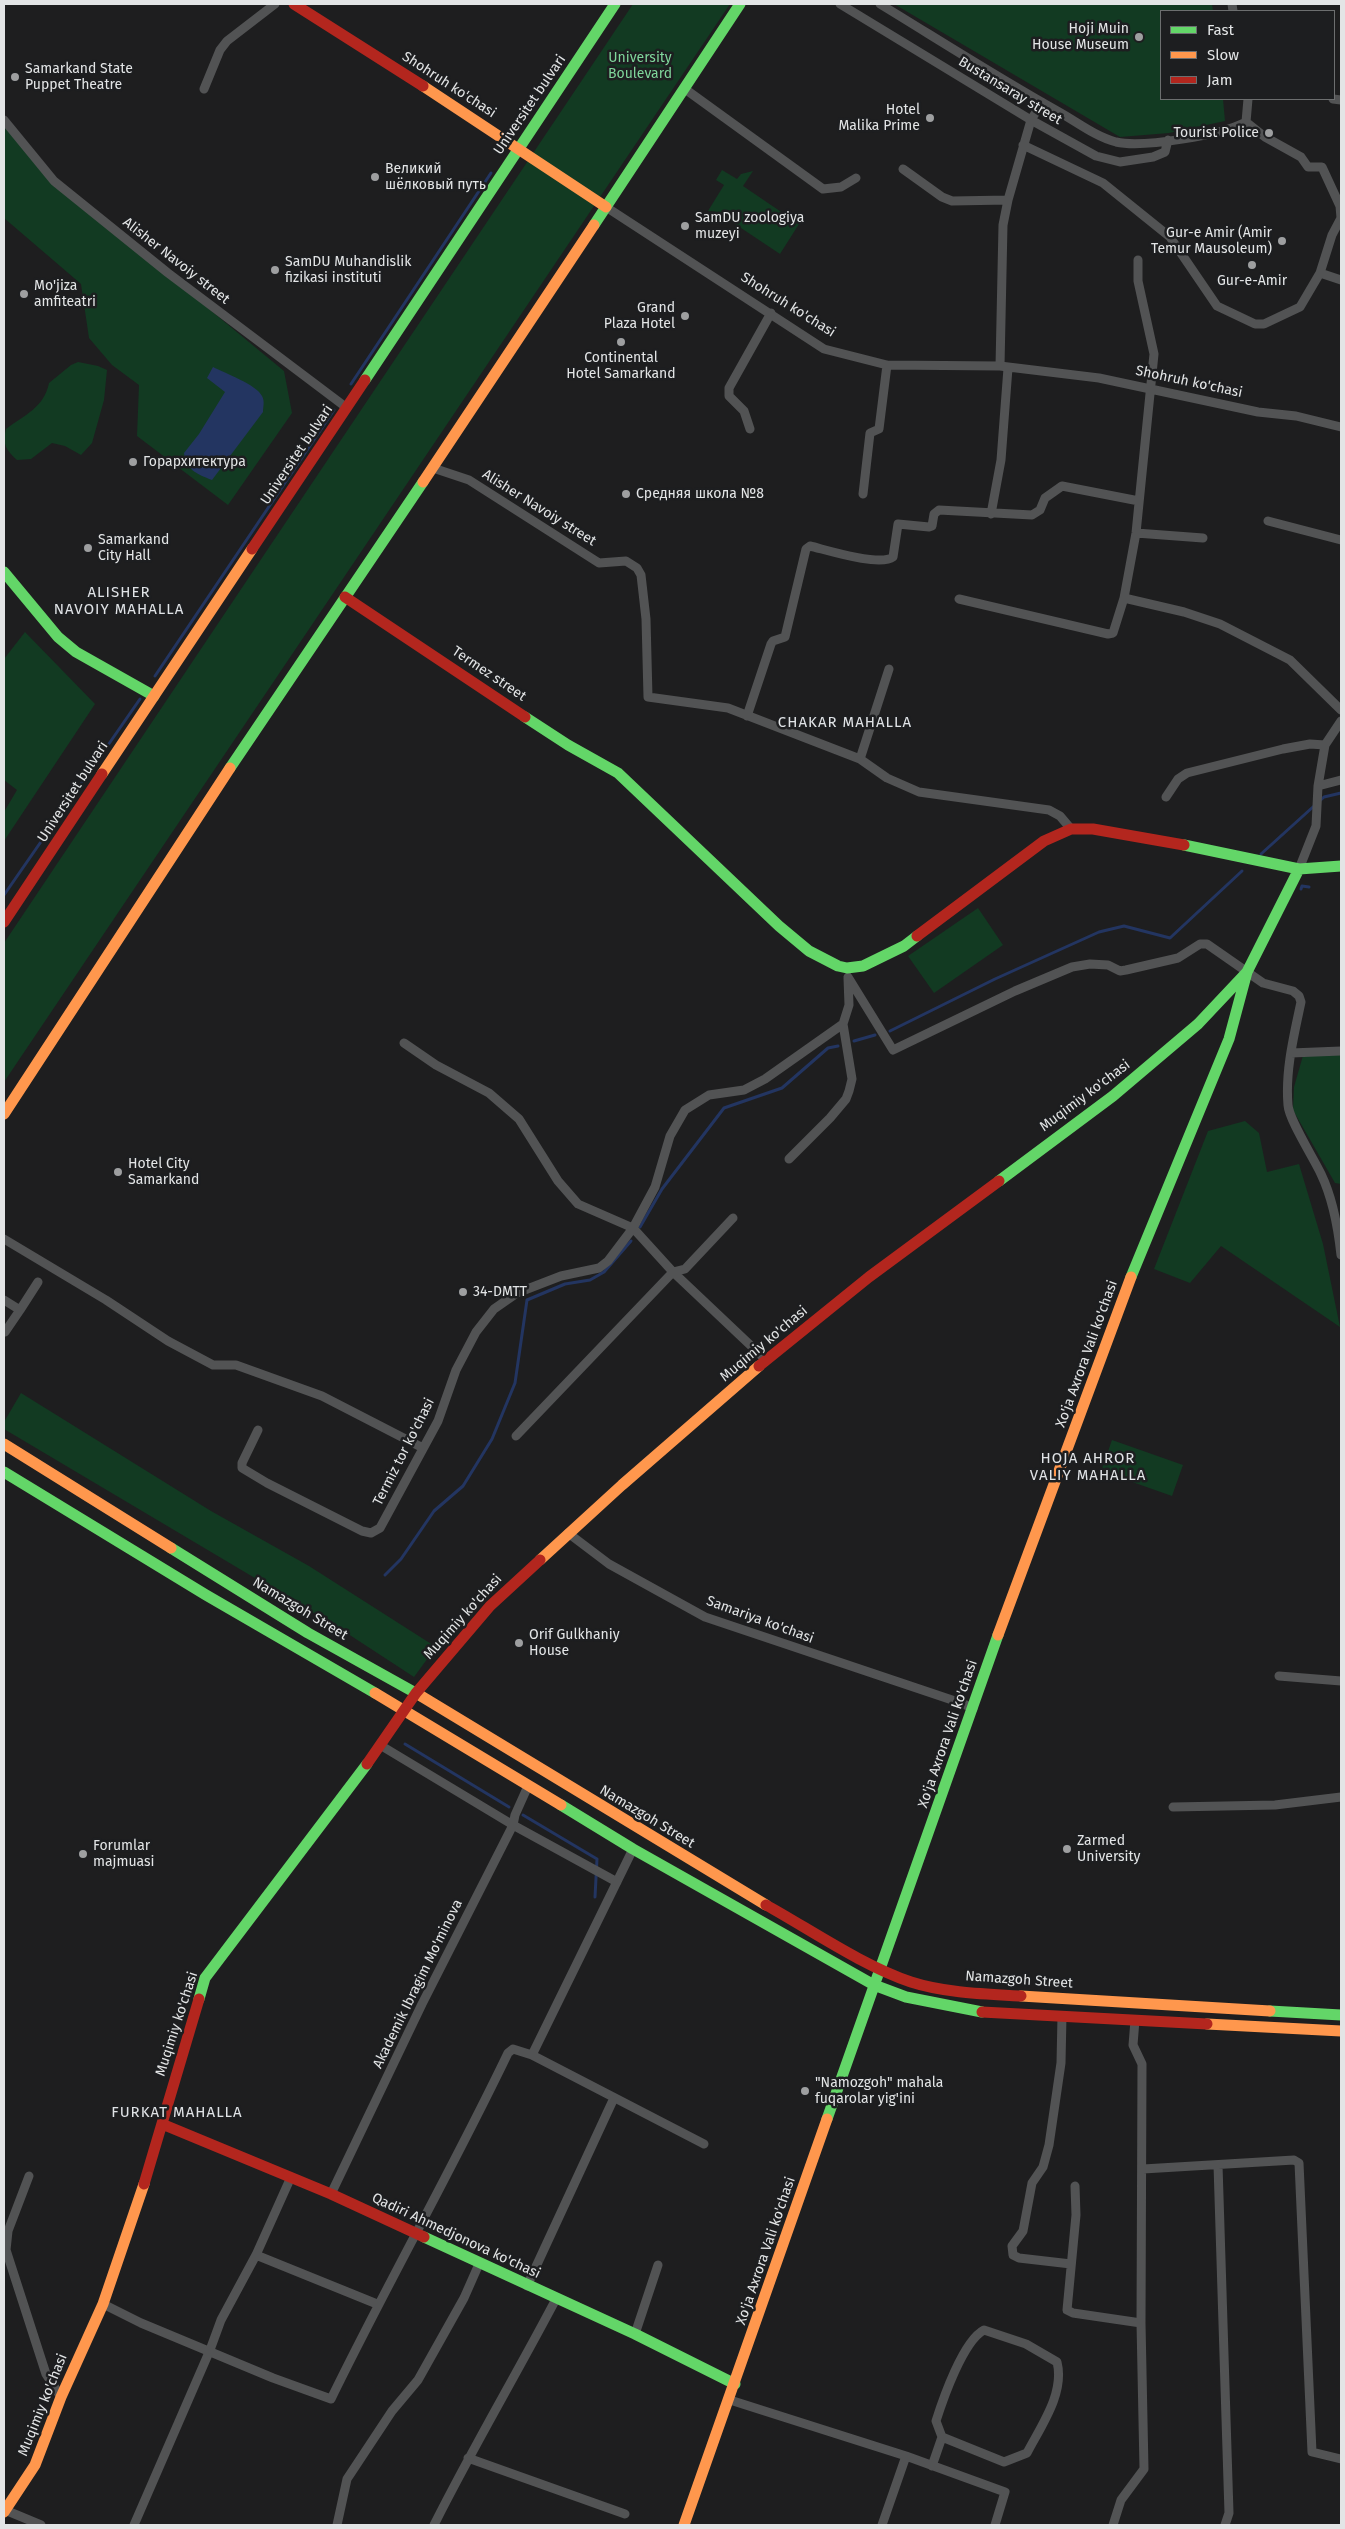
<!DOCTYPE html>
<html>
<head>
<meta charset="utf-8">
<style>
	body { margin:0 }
	#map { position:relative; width:1345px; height:2529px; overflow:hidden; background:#1e1e1f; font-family:"Fira Sans",sans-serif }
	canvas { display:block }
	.frame { position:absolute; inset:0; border:5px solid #e3e5e6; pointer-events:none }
	.legend { position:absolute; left:1160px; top:10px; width:175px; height:90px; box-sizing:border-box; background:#1d1e20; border:1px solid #6c6e6f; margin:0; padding:6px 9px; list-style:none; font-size:15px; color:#e3e5e6 }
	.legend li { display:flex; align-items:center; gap:10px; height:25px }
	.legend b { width:25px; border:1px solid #6c6e6f }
</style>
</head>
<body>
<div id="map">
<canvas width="1345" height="2529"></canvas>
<div class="frame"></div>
<ul class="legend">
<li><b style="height:6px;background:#63d668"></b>Fast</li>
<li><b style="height:6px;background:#ff974d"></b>Slow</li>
<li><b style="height:6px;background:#b3261e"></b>Jam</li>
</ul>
</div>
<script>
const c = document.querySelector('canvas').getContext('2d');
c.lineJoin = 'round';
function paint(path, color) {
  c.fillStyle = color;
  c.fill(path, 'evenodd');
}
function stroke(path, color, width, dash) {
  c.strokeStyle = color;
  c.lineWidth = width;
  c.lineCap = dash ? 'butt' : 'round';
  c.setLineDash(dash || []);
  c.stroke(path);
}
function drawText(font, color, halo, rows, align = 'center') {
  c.font = font + ' "Fira Sans",sans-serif';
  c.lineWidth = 5;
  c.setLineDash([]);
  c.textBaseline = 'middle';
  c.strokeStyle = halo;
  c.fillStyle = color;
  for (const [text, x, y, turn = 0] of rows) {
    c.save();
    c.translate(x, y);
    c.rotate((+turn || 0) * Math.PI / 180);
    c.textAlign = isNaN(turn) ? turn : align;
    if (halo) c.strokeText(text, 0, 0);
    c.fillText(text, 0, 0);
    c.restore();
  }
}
const green = new Path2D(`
	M 633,4 L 730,4 L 4,1082 L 4,943 Z
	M 894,4 L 1212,4 L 1213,11 L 1161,11 L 1161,99 L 1223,99 L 1225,121 L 1169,133 L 1120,137 Z
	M 4,123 L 54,181 L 284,371 L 292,413 L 228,505 L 137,436 L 139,385 L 112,365 L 89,338 L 81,284 L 4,218 Z
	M 722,170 L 737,179 L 741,174 L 753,171 L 743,186 L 799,224 L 780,254 L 717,212 L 708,211 L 724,185 L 716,180 Z
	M 78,362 L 98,366 L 107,370 L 104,400 L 92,443 L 81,455 L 65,446 L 52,443 L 31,459 L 17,460 C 6,450 2,444 6,429 C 24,415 44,408 49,383 L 71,365 Z
	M 25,632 L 95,704 L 4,841 L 4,812 L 17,790 L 4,780 L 4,659 Z
	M 978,908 L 1003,945 L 934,993 L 908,956 Z
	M 1341,1051 L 1341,1184 L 1335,1183 L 1293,1110 L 1294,1087 L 1304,1052 Z
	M 1245,1121 L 1259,1133 L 1267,1172 L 1299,1164 L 1323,1244 L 1340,1327 L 1221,1246 L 1190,1283 L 1154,1269 L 1208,1131 Z
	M 21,1393 L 211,1511 L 309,1566 L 436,1647 L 414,1677 L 339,1628 L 4,1429 L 4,1422 Z
	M 1112,1440 L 1183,1465 L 1172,1496 L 1101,1471 Z`);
const water = new Path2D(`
	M 213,367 C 225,373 257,385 262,396 C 265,401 263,407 263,412 L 212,480 C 197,474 186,470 184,453 L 199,434 L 225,392 L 207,378 Z`);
const stream = new Path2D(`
	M 351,384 L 491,173
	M 155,676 L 334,410
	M 1261,854 L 1324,797 L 1341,793
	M 1301,889 L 1302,886 L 1309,887
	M 4,895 L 140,699
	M 890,1031 L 995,979 L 1099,932 L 1124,926 L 1170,938 L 1242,871
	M 854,1041 L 875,1035
	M 640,1227 L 662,1189 L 724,1108 L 782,1088 L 828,1048 L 838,1046
	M 385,1575 L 401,1559 L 434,1511 L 463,1486 L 492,1439 L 515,1383 L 527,1300 L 565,1284 L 590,1280 L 604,1272 L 631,1241
	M 405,1744 L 509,1807
	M 523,1815 L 597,1859 L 595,1897`);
const street = new Path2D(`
	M 840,4 L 1031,120 L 1096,156 L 1120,162 L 1153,157 L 1165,152 L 1168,140
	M 880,4 C 939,40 998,78 1059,112 C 1077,122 1096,137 1116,142 C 1143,148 1222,135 1246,122
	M 1232,4 L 1233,11
	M 204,89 L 220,50 L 227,41 L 275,4
	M 685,89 L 823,189 L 841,187 L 856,178
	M 1333,99 L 1341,100
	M 4,120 L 54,181 L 168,273 L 347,408
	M 1246,122 L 1248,99
	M 1023,145 L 1103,183 L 1170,237 L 1217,306 L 1255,324 L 1264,324 L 1300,307 L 1320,273 L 1332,235 L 1341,218 L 1340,206 L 1322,167 L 1308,167 L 1301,157 L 1265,137 L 1246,122
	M 903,169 L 942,197 L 952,201 L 1008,200
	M 606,207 L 824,349 L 887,365 L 1000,366 L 1099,378 L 1258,412 L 1296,416 L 1341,427
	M 1138,260 L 1138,281 L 1154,354 L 1136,533 L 1124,598 L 1184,612 L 1220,624 L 1290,660 L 1341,710
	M 1320,273 L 1341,280
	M 1000,366 L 1003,225 L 1008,200 L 1031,120 L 1042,102
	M 750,429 L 744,411 L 729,396 L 729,388 L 771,313
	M 433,468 L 469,480 L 599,563 L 626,561 L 637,568 L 641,575 L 646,619 L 648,697 L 728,708 L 860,759 L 887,778 L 919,792 L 1049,810 L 1060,816 L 1071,829
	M 863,494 L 870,433 L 879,429 L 887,365
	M 991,514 L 1001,460 L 1008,368
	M 1268,521 L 1341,540
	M 1136,533 L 1203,538
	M 959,599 L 1108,634 L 1113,633 L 1124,598
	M 747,716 L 771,644 L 773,641 L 785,637 L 806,549 L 810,546 C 827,550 880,567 893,557 L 898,524 L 929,527 L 932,526 L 934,514 L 939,510 L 1032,515 L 1040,510 L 1045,498 L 1062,486 L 1139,501
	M 860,759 L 889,669
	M 1318,786 L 1341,780
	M 1166,797 L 1178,779 L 1187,773 L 1283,749 L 1310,744 L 1325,745
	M 1299,869 L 1316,826 L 1318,786 L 1325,745 L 1341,721
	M 848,977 L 893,1050 L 1015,991 L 1072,967 L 1090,964 L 1108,965 L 1120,971 L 1126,970 L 1178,958 L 1200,944 L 1207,944 L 1263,983 L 1293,991 L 1299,996 L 1301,1002 C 1294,1035 1285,1071 1288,1105 C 1289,1120 1313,1157 1321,1174 C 1333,1199 1338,1227 1341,1255
	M 404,1043 L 436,1065 L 489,1093 L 519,1119 L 558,1181 L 578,1204 L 633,1228 L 673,1272 L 766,1360
	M 1291,1053 L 1341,1051
	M 789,1159 L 830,1118 L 846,1099 L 849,1091 L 852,1079 L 843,1024 L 849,1005 L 848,978
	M 4,1239 L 106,1300 L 168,1341 L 213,1365 L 236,1365 L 322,1396 L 423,1448
	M 4,1300 L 20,1310 L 38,1282
	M 5,1332 L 20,1310
	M 258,1430 L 242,1463 L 242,1468 L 267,1483 L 362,1531 L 371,1533 L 380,1528 L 438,1421 L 456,1370 L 476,1332 L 494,1309 L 517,1293 L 561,1276 L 599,1268 L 608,1261 L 633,1228 L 655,1187 L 670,1136 L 685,1110 L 709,1095 L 744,1090 L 765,1079 L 843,1024
	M 516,1436 L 673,1272 L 685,1269 L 733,1218
	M 568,1533 L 609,1564 L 705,1617 L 964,1704 L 973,1709
	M 1279,1676 L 1341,1681
	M 380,1745 L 513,1825 L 617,1882
	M 1173,1807 L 1275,1805 L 1341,1797
	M 1062,2016 L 1061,2063 L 1049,2145 L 1043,2167 L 1032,2183 L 1023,2231 L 1012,2246 L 1013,2255 L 1019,2258 L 1071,2264
	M 532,2055 L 704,2144
	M 1218,2165 L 1229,2513 L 1225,2525
	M 1143,2169 L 1294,2160 L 1299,2163 L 1312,2452 L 1341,2459
	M 29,2176 L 8,2231 L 6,2250 L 46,2374 L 61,2397
	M 1075,2186 L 1076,2215 L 1067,2310 L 1073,2313 L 1141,2323
	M 331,2194 L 422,2004 L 513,1825 L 515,1815 L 528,1786
	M 256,2255 L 377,2304
	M 527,2286 L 614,2098
	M 103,2304 L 141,2323 L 273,2378 L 331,2399 C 388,2282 452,2170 508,2053 L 513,2049 L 532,2055 L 633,1849
	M 984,2330 L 1026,2344 L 1057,2362 C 1065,2393 1041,2426 1027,2453 L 1004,2462 L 942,2437 L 936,2421 C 943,2399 963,2341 984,2330 Z
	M 635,2334 L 658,2265
	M 730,2400 L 906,2456 L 1005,2492 L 995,2525
	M 468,2458 L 625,2514
	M 932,2466 L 942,2437
	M 5,2510 L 41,2525
	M 134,2525 L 210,2350 L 221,2320 L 256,2255 L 291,2177
	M 337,2525 L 347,2479 L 392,2411 L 418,2380 L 464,2298 L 479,2264
	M 434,2525 C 472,2449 516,2375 556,2299
	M 882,2525 L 906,2456
	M 1113,2525 L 1121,2500 L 1144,2469 L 1141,2323 L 1142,2064 L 1133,2045 L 1135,2020`);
const fast = new Path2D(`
	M 594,225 L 740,4
	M 365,380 L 615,4
	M 4,572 L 58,637 L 76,652 L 154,696
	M 525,717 L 568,745 L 618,773 L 779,926 L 809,951 L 838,966 L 847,968 L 863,966 L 904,946 L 917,936
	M 230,768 L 423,482
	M 1184,845 L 1299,869 L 1341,866
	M 999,1181 L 1113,1096 L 1198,1024 L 1247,972
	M 1131,1277 L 1229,1039 L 1247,972 L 1299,869
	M 4,1472 L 206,1595 L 375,1693
	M 171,1548 L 308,1633 L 421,1696
	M 561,1805 L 633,1849 L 874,1985 L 906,1997 L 982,2012
	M 199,1999 L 205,1978 L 367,1764
	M 1270,2011 L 1341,2015
	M 827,2119 L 998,1635
	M 424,2237 L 635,2334 L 735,2384`);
const slow = new Path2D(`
	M 423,86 L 606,207
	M 423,482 L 594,225
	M 102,774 L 252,549
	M 4,1114 L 230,768
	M 4,1444 L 171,1548
	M 540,1560 L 622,1485 L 759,1366
	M 998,1635 L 1131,1277
	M 375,1693 L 561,1805
	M 421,1696 L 766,1905
	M 1021,1996 L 1270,2011
	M 1207,2024 L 1341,2031
	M 4,2512 L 35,2465 L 61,2397 L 103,2304 L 144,2184
	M 684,2525 L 827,2119`);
const jam = new Path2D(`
	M 294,4 L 423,86
	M 252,549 L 365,380
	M 345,597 L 525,717
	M 4,922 L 102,774
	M 917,936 L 1044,841 L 1071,829 L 1093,829 L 1184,845
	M 759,1366 L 869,1277 L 999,1181
	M 367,1764 L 416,1693 L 490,1606 L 540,1560
	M 766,1905 C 811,1930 863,1966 911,1982 C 945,1993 985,1994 1021,1996
	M 982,2012 L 1207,2024
	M 162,2124 L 331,2194 L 424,2237
	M 144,2184 L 199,1999`);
const markers = [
	[1139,37,5,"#9e9fa0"],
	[15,77,5,"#9e9fa0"],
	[930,118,5,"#9e9fa0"],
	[1269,133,5,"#9e9fa0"],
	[375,177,5,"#9e9fa0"],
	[685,226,5,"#9e9fa0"],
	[1282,241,5,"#9e9fa0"],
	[1252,265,5,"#9e9fa0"],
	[275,270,5,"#9e9fa0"],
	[24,294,5,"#9e9fa0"],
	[685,316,5,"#9e9fa0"],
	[621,342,5,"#9e9fa0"],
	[133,462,5,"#9e9fa0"],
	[626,494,5,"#9e9fa0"],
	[88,548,5,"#9e9fa0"],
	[118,1172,5,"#9e9fa0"],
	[463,1292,5,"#9e9fa0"],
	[519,1643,5,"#9e9fa0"],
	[1067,1849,5,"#9e9fa0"],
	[83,1854,5,"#9e9fa0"],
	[805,2091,5,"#9e9fa0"]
];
const poiNames = [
	["Hoji Muin",1129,29,"right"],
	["House Museum",1129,45,"right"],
	["Samarkand State",25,69],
	["Puppet Theatre",25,85],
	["Hotel",920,110,"right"],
	["Malika Prime",920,126,"right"],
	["Tourist Police",1259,133,"right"],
	["Великий",385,169],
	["шёлковый путь",385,185],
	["SamDU zoologiya",695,218],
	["muzeyi",695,234],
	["Gur-e Amir (Amir",1272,233,"right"],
	["Temur Mausoleum)",1272,249,"right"],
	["SamDU Muhandislik",285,262],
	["fizikasi instituti",285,278],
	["Gur-e-Amir",1252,281,"center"],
	["Mo'jiza",34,286],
	["amfiteatri",34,302],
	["Grand",675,308,"right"],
	["Plaza Hotel",675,324,"right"],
	["Continental",621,358,"center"],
	["Hotel Samarkand",621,374,"center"],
	["Горархитектура",143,462],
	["Средняя школа №8",636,494],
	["Samarkand",98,540],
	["City Hall",98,556],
	["Hotel City",128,1164],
	["Samarkand",128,1180],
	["34-DMTT",473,1292],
	["Orif Gulkhaniy",529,1635],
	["House",529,1651],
	["Zarmed",1077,1841],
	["University",1077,1857],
	["Forumlar",93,1846],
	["majmuasi",93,1862],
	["\"Namozgoh\" mahala",815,2083],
	["fuqarolar yig'ini",815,2099]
];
const parkNames = [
	["University",640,58],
	["Boulevard",640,74]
];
const streetNames = [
	["Shohruh ko'chasi",449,85,33],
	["Bustansaray street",1010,91,31],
	["Universitet bulvari",530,105,-56],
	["Alisher Navoiy street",176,261,38],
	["Shohruh ko'chasi",788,305,32],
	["Shohruh ko'chasi",1189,382,12],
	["Universitet bulvari",297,455,-56],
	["Alisher Navoiy street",539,508,32],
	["Termez street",489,674,34],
	["Universitet bulvari",73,792,-57],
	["Muqimiy ko'chasi",1085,1096,-37],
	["Muqimiy ko'chasi",764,1344,-40],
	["Xo'ja Axrora Vali ko'chasi",1087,1354,-70],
	["Termiz tor ko'chasi",404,1452,-63],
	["Namazgoh Street",300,1609,31],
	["Muqimiy ko'chasi",463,1617,-48],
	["Samariya ko'chasi",760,1620,20],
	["Xo'ja Axrora Vali ko'chasi",948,1734,-71],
	["Namazgoh Street",647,1817,31],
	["Namazgoh Street",1019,1980,4],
	["Akademik Ibragim Mo'minova",418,1984,-64],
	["Muqimiy ko'chasi",177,2024,-72],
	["Qadiri Ahmedjonova ko'chasi",456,2236,25],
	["Xo'ja Axrora Vali ko'chasi",766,2251,-71],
	["Muqimiy ko'chasi",43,2405,-68]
];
const neighbourhoodNames = [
	["ALISHER",119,593],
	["NAVOIY MAHALLA",119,610],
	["CHAKAR MAHALLA",845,723],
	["HOJA AHROR",1088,1459],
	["VALIY MAHALLA",1088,1476],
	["FURKAT MAHALLA",177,2113]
];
paint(green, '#123a22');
paint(water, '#233561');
stroke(stream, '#233561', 3);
stroke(street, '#525354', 9);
stroke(fast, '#63d668', 11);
stroke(slow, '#ff974d', 11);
stroke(jam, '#b3261e', 11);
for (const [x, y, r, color] of markers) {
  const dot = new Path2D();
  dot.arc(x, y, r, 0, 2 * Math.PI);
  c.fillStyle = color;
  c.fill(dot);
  stroke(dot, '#1d1e20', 2);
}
drawText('14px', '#e3e5e6', '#1d1e20', poiNames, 'left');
drawText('14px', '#7fd69b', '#1d1e20', parkNames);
drawText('14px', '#e3e5e6', '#1d1e20', streetNames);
c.letterSpacing = '1px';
drawText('15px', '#e0e3e6', '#1d1e20', neighbourhoodNames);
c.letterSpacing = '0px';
</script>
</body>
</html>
